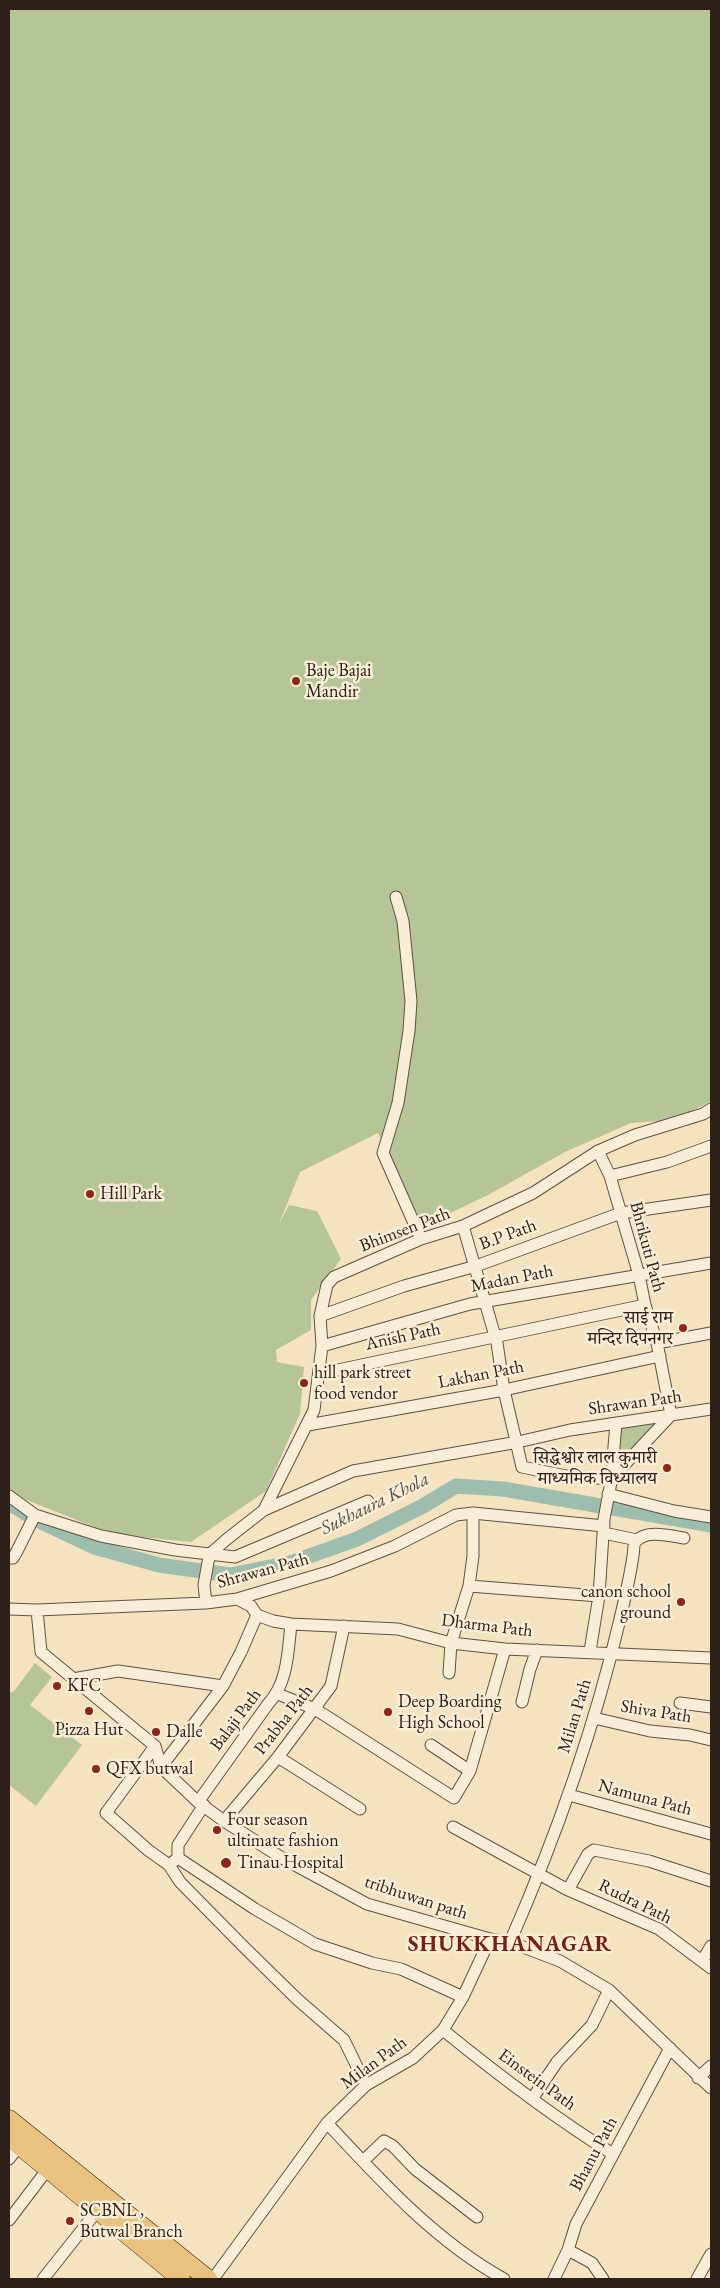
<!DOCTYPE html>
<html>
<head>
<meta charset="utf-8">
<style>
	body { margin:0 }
	#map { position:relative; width:720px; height:2288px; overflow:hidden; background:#f5e3c0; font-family:"EB Garamond",serif }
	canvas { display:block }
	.frame { position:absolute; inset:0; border:10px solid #2d2018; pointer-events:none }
</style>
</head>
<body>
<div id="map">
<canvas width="720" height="2288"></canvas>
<div class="frame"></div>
</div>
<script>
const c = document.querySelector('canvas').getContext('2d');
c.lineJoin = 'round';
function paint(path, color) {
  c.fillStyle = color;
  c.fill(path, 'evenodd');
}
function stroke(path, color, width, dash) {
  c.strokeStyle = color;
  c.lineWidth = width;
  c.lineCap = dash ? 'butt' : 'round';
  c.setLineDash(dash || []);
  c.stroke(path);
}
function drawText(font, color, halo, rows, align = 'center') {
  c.font = font + ' "EB Garamond","Noto Serif Devanagari",serif';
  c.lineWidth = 5;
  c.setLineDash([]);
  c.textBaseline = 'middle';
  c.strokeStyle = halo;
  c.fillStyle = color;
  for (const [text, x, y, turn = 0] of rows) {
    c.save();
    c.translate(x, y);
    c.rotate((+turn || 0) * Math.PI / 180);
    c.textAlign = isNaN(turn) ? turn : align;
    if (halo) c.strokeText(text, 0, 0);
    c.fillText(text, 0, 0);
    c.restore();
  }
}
const green = new Path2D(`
	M 9,9 L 711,9 L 711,1101 L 674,1120 L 631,1123 L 565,1152 L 488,1195 L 423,1226 L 378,1133 L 300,1172 L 279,1224 L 289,1205 L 317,1211 L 341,1259 L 311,1300 L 311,1330 L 276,1350 L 277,1362 L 304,1367 L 300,1414 L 266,1491 L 191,1542 L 112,1534 L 9,1493 Z
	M 671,1415 L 611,1482 L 616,1423 Z
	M 35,1663 L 52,1677 L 30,1705 L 82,1745 L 36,1806 L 9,1785 L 9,1693 L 14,1691 Z`);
const river = new Path2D(`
	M 9,1503 L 33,1518 L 94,1547 L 159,1565 L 230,1575 L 290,1563 L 357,1539 L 423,1506 L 456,1486 L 503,1489 L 711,1525`);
const minor = new Path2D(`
	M 396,897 L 403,921 L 411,1001 L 409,1031 L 398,1103 L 383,1153 L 421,1239
	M 610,1176 L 667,1162 L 711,1146
	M 463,1226 L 497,1343 L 504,1390 L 522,1467 L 566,1476 L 611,1479 L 671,1415 L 657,1343 L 645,1305 L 639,1275 L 610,1176 L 598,1151
	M 320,1316 L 404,1286 L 476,1266 L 621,1213 L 711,1200
	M 657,1343 L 711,1333
	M 322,1346 L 470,1304 L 711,1263
	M 319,1374 L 645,1305
	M 308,1425 L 504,1390 L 660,1356
	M 608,1494 L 674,1511 L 711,1517
	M 9,1496 L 35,1515 L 101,1536 L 175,1550 L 235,1557 L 368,1501
	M 264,1510 L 314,1410 L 322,1346 L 320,1316 L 327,1285 L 334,1277 L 421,1239 L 463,1226 L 533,1193 L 598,1151 L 635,1135 L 703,1114 L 711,1109
	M 604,1533 L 637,1540
	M 9,1558 L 13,1558 L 16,1553 L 35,1515
	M 469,1586 L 599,1596
	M 237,1599 L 251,1606 L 257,1615 L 273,1621 L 291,1624 L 398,1629 L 451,1643 L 505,1649 L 711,1658
	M 206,1603 L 204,1585 L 208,1562 L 210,1554 L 227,1539 L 264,1510 L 353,1471 L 518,1442 L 570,1430 L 711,1409
	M 9,1609 L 37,1610 L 206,1603 L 237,1599 L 331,1571 L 395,1546 L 456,1515 L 473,1513 L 604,1526
	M 37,1610 L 41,1652 L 155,1746 L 161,1767 L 198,1802 L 224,1821 L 282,1858 L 367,1904 L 490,1939 L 510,1942 L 560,1961 L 609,1990 L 711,2088
	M 590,1651 L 599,1596 L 604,1519 L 611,1482 L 616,1423
	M 449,1673 L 451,1643 L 469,1586 L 473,1556 L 473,1513
	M 73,1679 L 118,1671 L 223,1686
	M 278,1694 L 315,1709 L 454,1798 L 470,1771 L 505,1649
	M 522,1702 L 530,1669 L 537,1650
	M 680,1703 L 711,1707
	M 594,1718 L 650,1731 L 690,1735 L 711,1740
	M 431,1745 L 470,1771
	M 155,1746 L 106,1813 L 148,1850 L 169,1865 L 178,1858 L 255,1909 L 315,1944 L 372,1963 L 401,1969 L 463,1997
	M 278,1757 L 360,1809
	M 161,1767 L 223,1686 L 241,1652 L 257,1615
	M 569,1795 L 711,1834
	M 198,1802 L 268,1704 C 288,1683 288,1651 291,1624
	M 224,1821 L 278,1757 L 331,1686 L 344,1626
	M 453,1827 L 568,1890 L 659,1929 L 711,1968
	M 178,1858 L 178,1845 L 204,1805
	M 169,1865 L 180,1882 L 243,1946 L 297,1999 L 344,2040 L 366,2085
	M 568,1890 L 588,1854 L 594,1850 L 649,1861 L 711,1881
	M 510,1942 C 556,1837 594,1730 620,1619 C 625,1598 630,1577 633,1556 C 634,1551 633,1544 636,1541 C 647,1529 671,1536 684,1538
	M 702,1961 L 711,1946
	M 443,2030 C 497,2074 553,2117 613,2154
	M 698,2078 L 711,2066
	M 532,2099 L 557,2062 L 592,2025 L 609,1990
	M 327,2123 C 380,2180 435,2241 504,2279
	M 9,2159 L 19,2146
	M 363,2161 L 384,2141 L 393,2146 L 415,2169 L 477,2217
	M 9,2220 L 47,2170
	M 568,2250 L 592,2263 L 603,2279
	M 43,2279 L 97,2211
	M 213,2279 L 327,2123 L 366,2085 L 413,2058 L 443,2030 L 463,1997 L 490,1939
	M 554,2279 L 568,2250 L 576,2224 L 670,2048
	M 697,2279 L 711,2254`);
const highway = new Path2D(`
	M 9,2119 L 208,2279
	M 9,2137 L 181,2279`);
const markers = [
	[296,681,5,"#8f2418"],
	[90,1194,5,"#8f2418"],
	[683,1328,5,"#8f2418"],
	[304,1383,5,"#8f2418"],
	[667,1468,5,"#8f2418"],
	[681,1602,5,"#8f2418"],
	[57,1686,5,"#8f2418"],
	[89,1711,5,"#8f2418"],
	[388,1712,5,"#8f2418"],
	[156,1732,5,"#8f2418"],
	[96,1769,5,"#8f2418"],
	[217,1830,5,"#8f2418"],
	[226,1863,6,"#8f2418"],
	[70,2221,5,"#8f2418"]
];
const poiNames = [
	["Baje Bajai",306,671],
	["Mandir",306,692],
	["Hill Park",100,1194],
	["साई राम",673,1318,"right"],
	["मन्दिर दिपनगर",673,1339,"right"],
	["hill park street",314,1373],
	["food vendor",314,1394],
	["सिद्धेश्वोर लाल कुमारी",657,1458,"right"],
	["माध्यमिक विध्यालय",657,1479,"right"],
	["canon school",671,1592,"right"],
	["ground",671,1613,"right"],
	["KFC",67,1686],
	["Deep Boarding",398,1702],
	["High School",398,1723],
	["Pizza Hut",89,1730,"center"],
	["Dalle",166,1732],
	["QFX butwal",106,1769],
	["Four season",227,1820],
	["ultimate fashion",227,1841],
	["Tinau Hospital",237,1863],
	["SCBNL ,",80,2211],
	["Butwal Branch",80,2232]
];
const streetNames = [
	["Bhimsen Path",405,1230,-21],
	["B.P Path",508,1235,-20],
	["Bhrikuti Path",647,1247,75],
	["Madan Path",512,1279,-11],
	["Anish Path",403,1337,-12],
	["Lakhan Path",481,1375,-11],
	["Shrawan Path",635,1403,-8],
	["Shrawan Path",263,1571,-15],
	["Dharma Path",487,1626,7],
	["Shiva Path",656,1712,9],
	["Milan Path",575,1716,-73],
	["Balaji Path",236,1720,-53],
	["Prabha Path",284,1720,-52],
	["Namuna Path",645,1798,15],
	["tribhuwan path",416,1898,18],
	["Rudra Path",635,1902,26],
	["Milan Path",374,2063,-36],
	["Einstein Path",537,2080,36],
	["Bhanu Path",594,2154,-62]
];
const waterNames = [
	["Sukhaura Khola",375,1504,-26]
];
const districtNames = [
	["SHUKKHANAGAR",510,1945]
];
paint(green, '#b6c597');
stroke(river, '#9dbeae', 15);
stroke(minor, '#5f5142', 13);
stroke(highway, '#2d2018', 19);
stroke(minor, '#f8edd6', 11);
stroke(highway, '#eac280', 18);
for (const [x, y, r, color] of markers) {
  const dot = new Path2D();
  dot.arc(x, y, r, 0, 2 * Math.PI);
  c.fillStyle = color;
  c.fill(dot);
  stroke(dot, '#f8edd6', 2);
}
drawText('18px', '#2d2018', '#f8edd6', poiNames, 'left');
drawText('18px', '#2d2018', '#f8edd6', streetNames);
drawText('italic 19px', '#4f4f45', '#f8edd6', waterNames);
c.letterSpacing = '1px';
drawText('bold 22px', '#7a1f14', '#f8edd6', districtNames);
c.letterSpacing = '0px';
</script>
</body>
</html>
